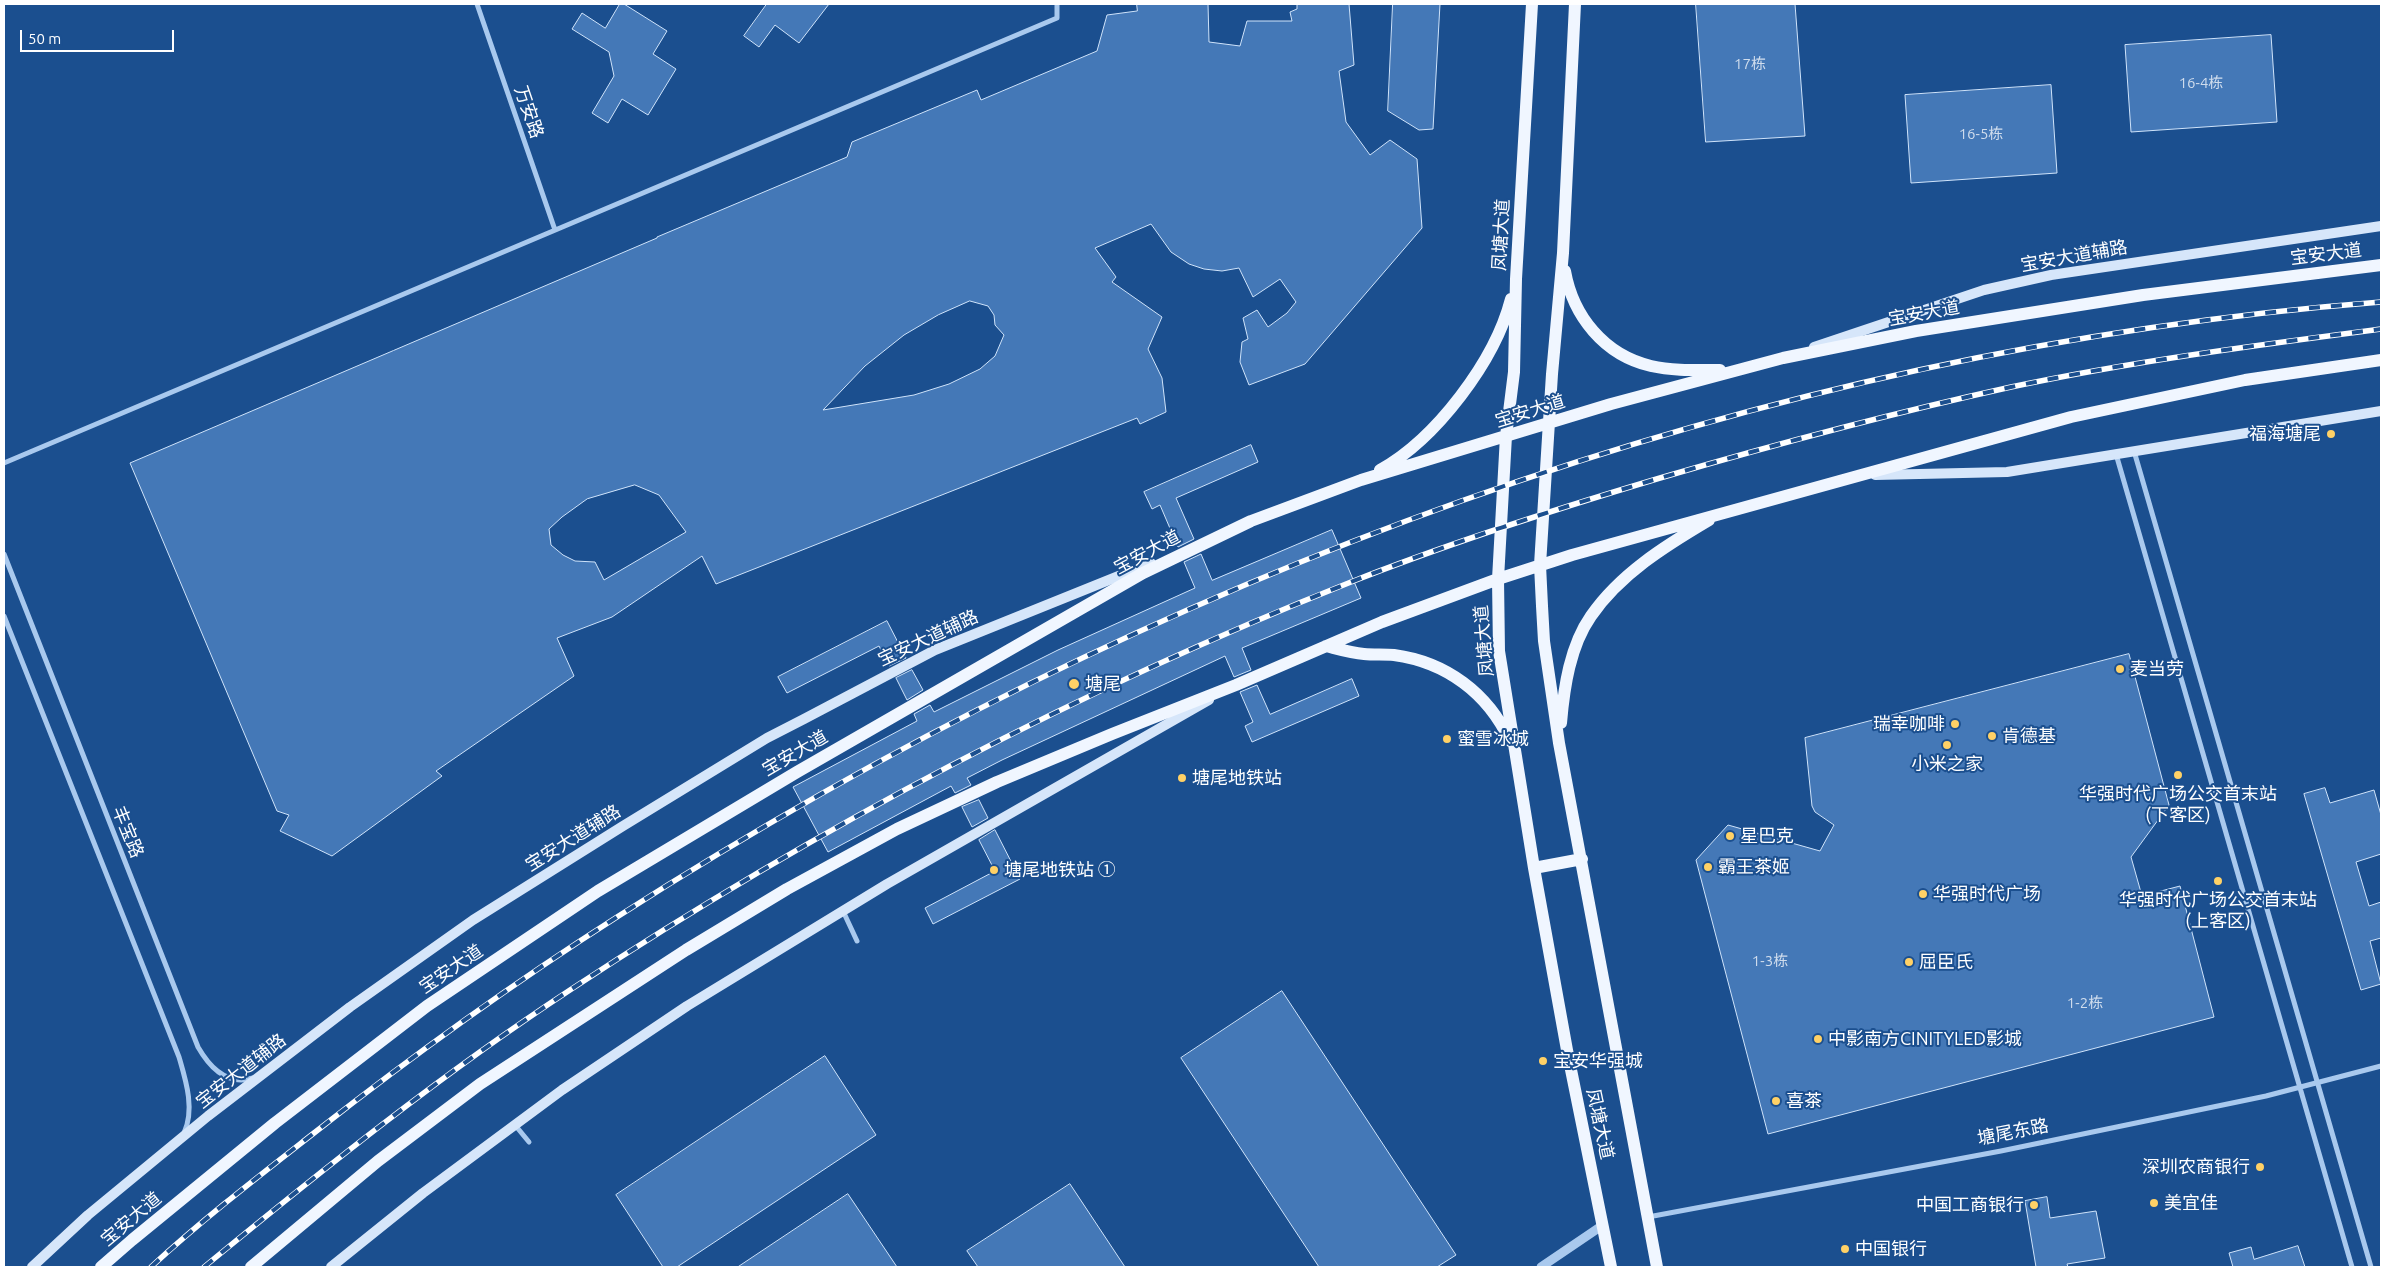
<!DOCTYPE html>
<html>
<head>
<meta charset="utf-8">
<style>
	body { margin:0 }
	#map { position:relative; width:2385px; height:1271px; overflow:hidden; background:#1b4f8f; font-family:Ubuntu,sans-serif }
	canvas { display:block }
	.frame { position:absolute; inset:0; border:5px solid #fff; pointer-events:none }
	.scale { position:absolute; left:20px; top:30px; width:154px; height:22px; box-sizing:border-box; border:2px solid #fff; border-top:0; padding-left:6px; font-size:15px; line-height:18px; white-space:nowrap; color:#fff; -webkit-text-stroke:4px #1b4f8f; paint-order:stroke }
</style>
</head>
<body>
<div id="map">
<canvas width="2385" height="1271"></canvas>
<div class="frame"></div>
<div class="scale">50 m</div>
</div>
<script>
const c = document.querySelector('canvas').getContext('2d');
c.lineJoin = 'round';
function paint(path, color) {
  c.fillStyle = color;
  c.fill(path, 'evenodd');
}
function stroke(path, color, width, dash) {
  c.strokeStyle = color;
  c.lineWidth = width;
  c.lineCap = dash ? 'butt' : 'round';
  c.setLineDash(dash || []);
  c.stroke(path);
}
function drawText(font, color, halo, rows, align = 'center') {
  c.font = font + ' Ubuntu,"Noto Sans SC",sans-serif';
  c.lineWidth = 4;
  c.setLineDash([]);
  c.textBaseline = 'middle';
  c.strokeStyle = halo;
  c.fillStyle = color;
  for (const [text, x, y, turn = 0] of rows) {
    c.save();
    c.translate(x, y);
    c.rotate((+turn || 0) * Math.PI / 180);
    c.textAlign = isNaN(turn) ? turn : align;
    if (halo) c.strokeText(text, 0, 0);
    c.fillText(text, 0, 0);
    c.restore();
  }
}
const building = new Path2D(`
	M 620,4 L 624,4 L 667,31 L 653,54 L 676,69 L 648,115 L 622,99 L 608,123 L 592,113 L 614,76 L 609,52 L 572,29 L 582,13 L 605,28 Z
	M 767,4 L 829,4 L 799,43 L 775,25 L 759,47 L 744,36 Z
	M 1137,4 L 1208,4 L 1209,42 L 1240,46 L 1247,21 L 1292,21 L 1290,12 L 1297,9 L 1297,4 L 1349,4 L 1354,65 L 1339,71 L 1346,122 L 1370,155 L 1390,140 L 1417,159 L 1422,228 L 1305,364 L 1249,385 L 1240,362 L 1242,342 L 1248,339 L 1243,318 L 1257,310 L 1268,327 L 1287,313 L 1296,302 L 1280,279 L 1253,297 L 1239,268 L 1222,271 L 1204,269 L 1189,264 L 1171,252 L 1151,224 L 1095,248 L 1116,277 L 1112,282 L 1162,317 L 1148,349 L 1162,378 L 1166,412 L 1140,424 L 1137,418 L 716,584 L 702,556 L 612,617 L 557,638 L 574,676 L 436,771 L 442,776 L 332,856 L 280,831 L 289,815 L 277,811 L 130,463 L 657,238 L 657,237 L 847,157 L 852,142 L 977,90 L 981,100 L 1097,51 L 1107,15 L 1137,11 ZM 970,301 L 988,306 L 994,315 L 995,325 L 1004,335 L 995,356 L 980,369 L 949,384 L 914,395 L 823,410 L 865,366 L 904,335 L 938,315 ZM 635,485 L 659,495 L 686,532 L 604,580 L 595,562 L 575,561 L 563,555 L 551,545 L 549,529 L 562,517 L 587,499 Z
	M 1393,4 L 1440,4 L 1433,129 L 1419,130 L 1388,111 Z
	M 1696,4 L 1795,4 L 1805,136 L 1706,142 Z
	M 2271,35 L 2277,122 L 2131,132 L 2125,45 Z
	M 2051,85 L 2057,173 L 1911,183 L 1905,95 Z
	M 1251,445 L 1258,462 L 1176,498 L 1194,539 L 1178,547 L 1160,505 L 1152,509 L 1144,492 Z
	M 1332,530 L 1361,598 L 1242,648 L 1251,670 L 1234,677 L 1225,656 L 1002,760 L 967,778 L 971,785 L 955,793 L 951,786 L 828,852 L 793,787 L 917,721 L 914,714 L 930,705 L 934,712 L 1058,650 L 1195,588 L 1184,562 L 1201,554 L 1212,580 Z
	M 887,621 L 906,658 L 889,666 L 879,646 L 787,693 L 778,677 Z
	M 2129,654 L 2169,805 L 2131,857 L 2142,896 L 2180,886 L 2214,1017 L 1768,1134 L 1696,860 L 1728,825 L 1820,851 L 1834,825 L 1815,812 L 1812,806 L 1805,738 Z
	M 912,670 L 923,690 L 907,700 L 896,678 Z
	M 1352,679 L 1359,696 L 1252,742 L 1245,726 L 1253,722 L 1240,692 L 1257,685 L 1270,714 Z
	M 2325,788 L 2330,803 L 2374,790 L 2381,815 L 2381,854 L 2356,862 L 2369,906 L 2381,902 L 2381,938 L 2370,941 L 2381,984 L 2361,990 L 2304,794 Z
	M 979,800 L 988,818 L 972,827 L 962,807 Z
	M 995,830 L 1020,879 L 933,924 L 925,908 L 995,871 L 979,840 Z
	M 1282,991 L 1456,1255 L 1437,1267 L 1319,1267 L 1181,1058 Z
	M 825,1056 L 876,1135 L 677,1267 L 663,1267 L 616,1195 Z
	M 1070,1184 L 1125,1267 L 978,1267 L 967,1251 Z
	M 848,1194 L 897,1267 L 738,1267 Z
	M 2047,1197 L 2050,1218 L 2096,1211 L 2105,1258 L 2067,1264 L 2068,1267 L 2036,1267 L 2025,1201 Z
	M 2298,1246 L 2305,1267 L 2233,1267 L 2229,1253 L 2251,1247 L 2254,1259 Z`);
const minor = new Path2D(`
	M 477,4 L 555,230
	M 2134,451 L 2371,1267
	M 2116,454 L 2352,1267
	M 4,463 L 1057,18 L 1057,4
	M 4,554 L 198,1047 C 210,1068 227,1086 253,1078
	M 4,616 L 179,1057 C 186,1081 195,1109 184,1133
	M 843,911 L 857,941
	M 515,1125 L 529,1142
	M 1648,1217 L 2001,1151 L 2266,1096 L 2381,1066`);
const tertiary = new Path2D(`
	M 1541,1267 L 1603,1225`);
const secondary = new Path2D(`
	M 1814,347 L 1984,290 L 2051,275 L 2381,226
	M 1875,475 L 2007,472 L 2381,411
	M 32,1267 L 88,1215 L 208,1116 L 350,1007 L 473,920 L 623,826 L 767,738 L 804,719 L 935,650 L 1151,563
	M 331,1267 L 423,1193 L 562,1090 L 687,1006 L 887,884 L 1209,700`);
const primary = new Path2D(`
	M 1532,4 L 1516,279 L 1514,372 L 1506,436 L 1498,579 L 1499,651 L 1534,868 L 1567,1050 L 1611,1267
	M 1575,4 L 1563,253 L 1552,374 L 1540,565 L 1542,606 L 1544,641 L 1559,743 L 1657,1267
	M 1565,271 C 1573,316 1604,355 1651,366 C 1673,371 1697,370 1720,370
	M 1380,470 C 1436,439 1495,361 1511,299
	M 1326,646 C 1338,649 1351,653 1364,654 C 1374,655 1384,654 1394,655 C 1446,662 1488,693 1510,741
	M 1561,723 C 1564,687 1570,646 1591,616 C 1620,574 1665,546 1709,520
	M 1534,868 L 1582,859
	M 101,1267 L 132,1240 L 275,1123 L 427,1006 L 598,891 L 797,772 L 1143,573 L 1251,521 L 1361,480 L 1611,404 L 1783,358 L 1916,331 L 2143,295 L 2381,265
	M 251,1267 L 378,1161 L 480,1084 L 686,950 L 787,889 L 897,829 L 997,782 L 1112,734 L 1236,685 L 1382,622 L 1498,579 L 1572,555 L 2071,417 L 2245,380 L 2381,360`);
const rail = new Path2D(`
	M 151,1267 C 203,1219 259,1176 314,1133 C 412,1056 512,984 617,917 C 1144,579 1755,350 2381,302
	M 204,1267 C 322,1170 442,1074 570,990 C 816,828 1078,690 1351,582 C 1452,542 1556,509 1660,478 C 1776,444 1893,413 2011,387 C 2133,361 2258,345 2381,329`);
const markers = [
	[2331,434,5,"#ffd166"],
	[2120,669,5,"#ffd166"],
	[1074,684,6,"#ffd166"],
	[1955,724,5,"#ffd166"],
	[1992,736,5,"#ffd166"],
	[1447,739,5,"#ffd166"],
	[1947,745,5,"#ffd166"],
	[2178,775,5,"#ffd166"],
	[1182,778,5,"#ffd166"],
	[1730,836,5,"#ffd166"],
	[1708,867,5,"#ffd166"],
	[994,870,5,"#ffd166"],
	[2218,881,5,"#ffd166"],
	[1923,894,5,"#ffd166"],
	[1909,962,5,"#ffd166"],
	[1818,1039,5,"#ffd166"],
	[1543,1061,5,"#ffd166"],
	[1776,1101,5,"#ffd166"],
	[2260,1167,5,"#ffd166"],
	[2154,1203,5,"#ffd166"],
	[2034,1205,5,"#ffd166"],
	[1845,1249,5,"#ffd166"]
];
const numberNames = [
	["17栋",1750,64],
	["16-4栋",2201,83],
	["16-5栋",1981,134],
	["1-3栋",1770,961],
	["1-2栋",2085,1003]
];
const streetNames = [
	["万安路",529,112,71],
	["凤塘大道",1501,235,-87],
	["宝安大道",2326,254,-7],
	["宝安大道辅路",2074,256,-10],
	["宝安大道",1924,313,-10],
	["宝安大道",1530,411,-17],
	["宝安大道",1147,552,-28],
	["宝安大道辅路",928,638,-25],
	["凤塘大道",1484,641,-95],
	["宝安大道",795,753,-30],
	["丰宝路",128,832,68],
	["宝安大道辅路",573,838,-32],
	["宝安大道",451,969,-34],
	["宝安大道辅路",241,1071,-38],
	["凤塘大道",1600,1124,78],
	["塘尾东路",2013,1132,-11],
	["宝安大道",131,1219,-40]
];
const poiNames = [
	["福海塘尾",2321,434,"right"],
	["麦当劳",2130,669],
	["塘尾",1085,684],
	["瑞幸咖啡",1945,724,"right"],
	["肯德基",2002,736],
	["蜜雪冰城",1457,739],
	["小米之家",1947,764,"center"],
	["塘尾地铁站",1192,778],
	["华强时代广场公交首末站",2178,794,"center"],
	["(下客区)",2178,815,"center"],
	["星巴克",1740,836],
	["霸王茶姬",1718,867],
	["塘尾地铁站 ①",1004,870],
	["华强时代广场",1933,894],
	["华强时代广场公交首末站",2218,900,"center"],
	["(上客区)",2218,921,"center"],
	["屈臣氏",1919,962],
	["中影南方CINITYLED影城",1828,1039],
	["宝安华强城",1553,1061],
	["喜茶",1786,1101],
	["深圳农商银行",2250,1167,"right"],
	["美宜佳",2164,1203],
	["中国工商银行",2024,1205,"right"],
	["中国银行",1855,1249]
];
paint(building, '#4478b7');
stroke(building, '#cfe3fa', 1);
stroke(minor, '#a9c9ee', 5);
stroke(tertiary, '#a9c9ee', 9);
stroke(secondary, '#d6e6fa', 10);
stroke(primary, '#f0f6ff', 12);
stroke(rail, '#fff', 5.5);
stroke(rail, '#1b4f8f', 4, [11]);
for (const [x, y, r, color] of markers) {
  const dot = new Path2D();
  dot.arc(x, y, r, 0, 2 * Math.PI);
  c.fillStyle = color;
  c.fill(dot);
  stroke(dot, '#1b4f8f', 2);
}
drawText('15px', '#d0dded', null, numberNames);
drawText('18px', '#fff', '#1b4f8f', streetNames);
drawText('18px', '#fff', '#1b4f8f', poiNames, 'left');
</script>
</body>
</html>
